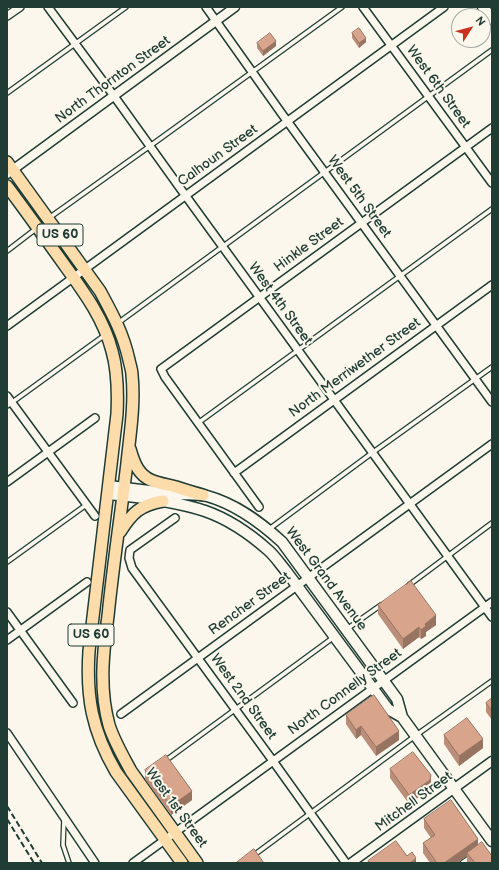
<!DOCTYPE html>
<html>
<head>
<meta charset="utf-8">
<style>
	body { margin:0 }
	#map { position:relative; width:499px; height:870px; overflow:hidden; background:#fbf7ec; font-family:"Balsamiq Sans",sans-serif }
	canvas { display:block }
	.frame { position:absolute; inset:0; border:8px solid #1f3d34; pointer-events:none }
	.north { position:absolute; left:451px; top:8px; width:40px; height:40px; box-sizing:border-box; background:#fbf7ec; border:1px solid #a3ada2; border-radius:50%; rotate:54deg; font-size:11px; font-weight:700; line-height:16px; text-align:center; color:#1f3d34 }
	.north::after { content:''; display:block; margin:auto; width:14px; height:18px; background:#c8321e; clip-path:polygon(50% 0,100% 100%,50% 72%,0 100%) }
</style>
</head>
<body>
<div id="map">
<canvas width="499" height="870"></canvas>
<div class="frame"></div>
<div class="north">N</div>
</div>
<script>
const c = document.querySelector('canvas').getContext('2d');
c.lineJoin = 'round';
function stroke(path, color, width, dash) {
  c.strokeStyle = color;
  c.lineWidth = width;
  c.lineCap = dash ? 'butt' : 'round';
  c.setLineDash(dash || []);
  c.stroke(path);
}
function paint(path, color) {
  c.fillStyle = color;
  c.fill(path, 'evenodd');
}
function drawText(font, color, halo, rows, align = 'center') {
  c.font = font + ' "Balsamiq Sans",sans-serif';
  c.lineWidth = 4;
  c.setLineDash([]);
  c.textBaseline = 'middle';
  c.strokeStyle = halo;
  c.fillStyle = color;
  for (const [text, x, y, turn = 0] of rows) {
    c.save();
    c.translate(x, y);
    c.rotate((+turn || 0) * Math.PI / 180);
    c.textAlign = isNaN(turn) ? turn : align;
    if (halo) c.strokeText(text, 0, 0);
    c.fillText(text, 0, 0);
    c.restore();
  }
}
const service = new Path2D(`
	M 7,93 L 126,7
	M 49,218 L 150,146 L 342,7
	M 7,251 L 37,228
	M 118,323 C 243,232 367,140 492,50
	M 7,406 L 105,335
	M 198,423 L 492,209
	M 268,530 L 372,453 L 492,367
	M 7,562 L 86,505
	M 409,585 L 492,523
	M 347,629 L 381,605
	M 165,761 L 334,637
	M 64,819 L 63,845 L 69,863
	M 254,855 L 415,736 L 492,681
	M 462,863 L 469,858`);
const minor = new Path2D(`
	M 48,7 L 114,96 L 180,188 L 492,617
	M 206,7 L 282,114 L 492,402
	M 363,7 L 492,183
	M 7,16 L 20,7
	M 7,326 L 444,7
	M 7,396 L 95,516
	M 234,473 L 492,285
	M 7,482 L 95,418
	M 259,507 L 165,377 L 161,369 L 492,128
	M 175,518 L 130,550 L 129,558 L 132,568 L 273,761 L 346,863
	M 7,612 L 73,703
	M 7,640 L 87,582
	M 121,714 L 492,444
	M 7,733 L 95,863
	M 133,863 L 492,602`);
const tertiary = new Path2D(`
	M 7,174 L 235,7
	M 351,863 L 492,761`);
const secondary = new Path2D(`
	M 483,7 L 492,19
	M 109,486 C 130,489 152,491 173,494 C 184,495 196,493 207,496 C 236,504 260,522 282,542 L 397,699 L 402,717 L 492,841
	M 108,494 C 140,497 175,501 205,511 C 228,519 250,534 268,550 C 275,556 280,564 286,571 L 388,709 L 402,717`);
const trunk = new Path2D(`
	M 7,162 L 100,291 C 113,315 123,333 129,360 C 130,365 132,370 132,375 C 135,404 130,434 127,463 C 121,514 113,565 108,616 C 103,653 99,689 109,725 C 114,741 123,756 131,771 L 197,863
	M 7,186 C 28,214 48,242 68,270 C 86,295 104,320 112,351 C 118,372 118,393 117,414 L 89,651 C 86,697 92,731 116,772 L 182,863
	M 130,449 C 132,456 134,463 138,469 C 147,483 161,483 176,487 C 185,490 194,493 203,495
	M 120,532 C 132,513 140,505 163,501`);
const rail = new Path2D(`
	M 7,806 L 42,863
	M 7,819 L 34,863`);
const wall = new Path2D(`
	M 352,33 L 366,42 L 359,48 L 352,38 Z
	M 257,43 L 276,46 L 263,56 L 257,48 Z
	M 378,605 L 436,625 L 426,632 L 426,636 L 421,639 L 419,637 L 403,649 L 378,614 Z
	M 492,698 L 492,720 L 486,712 L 486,703 Z
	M 346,715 L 399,740 L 376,756 L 361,735 L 356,739 L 346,724 Z
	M 444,735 L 483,748 L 459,766 L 444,744 Z
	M 390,769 L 431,784 L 430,789 L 409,804 L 390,778 Z
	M 145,770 L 192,800 L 171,815 L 145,779 Z
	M 424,819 L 478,845 L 492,863 L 468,863 L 467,862 L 467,856 L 457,863 L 430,863 L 423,853 L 423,843 L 431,838 L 424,828 Z`);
const shadedWall = new Path2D(`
	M 366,38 L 366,42 L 359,48 L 359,43 Z
	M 276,41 L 276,46 L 263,56 L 263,51 Z
	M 436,615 L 436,625 L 426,632 L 426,636 L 421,639 L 421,630 L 425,624 Z
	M 419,627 L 419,637 L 403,649 L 403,639 Z
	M 361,726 L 361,735 L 356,739 L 356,730 Z
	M 399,731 L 399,740 L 376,756 L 376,747 Z
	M 483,739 L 483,748 L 459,766 L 459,756 Z
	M 431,775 L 431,784 L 430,789 L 409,804 L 409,795 Z
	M 192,791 L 192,800 L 171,815 L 171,806 Z
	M 478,839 L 478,848 L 467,853 L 467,856 L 457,863 L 444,863 Z
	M 416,858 L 416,863 L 410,863 Z`);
const building = new Path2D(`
	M 359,28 L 366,38 L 359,43 L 352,33 Z
	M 270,33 L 276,41 L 263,51 L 257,43 Z
	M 411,581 L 436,615 L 425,624 L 426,626 L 421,630 L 419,627 L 403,639 L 378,605 Z
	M 374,695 L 399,731 L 376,747 L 361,726 L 356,730 L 346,715 Z
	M 492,698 L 492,711 L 486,703 Z
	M 467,718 L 483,739 L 459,756 L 444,735 Z
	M 413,752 L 431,775 L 430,780 L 409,795 L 390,769 Z
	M 166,755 L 192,791 L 171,806 L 145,770 Z
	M 451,800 L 478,839 L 444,863 L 437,863 L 423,843 L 435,835 L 424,819 Z
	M 396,841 L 407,856 L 412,852 L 416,858 L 410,863 L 370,863 L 368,861 Z
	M 482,842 L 492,856 L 492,863 L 475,863 L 467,853 Z
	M 254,849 L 264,863 L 236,863 Z`);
const shields = [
	[60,235,46],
	[91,635,46]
];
const shieldNames = [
	["US 60",60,235],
	["US 60",91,635]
];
const streetNames = [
	["North Thornton Street",113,80,-36],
	["West 6th Street",438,87,54],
	["Calhoun Street",218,156,-36],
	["West 5th Street",359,197,54],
	["Hinkle Street",309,245,-36],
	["West 4th Street",280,304,54],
	["North Merriwether Street",355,368,-36],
	["West Grand Avenue",326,579,53],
	["Rencher Street",250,604,-36],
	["North Connelly Street",345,692,-36],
	["West 2nd Street",243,697,54],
	["Mitchell Street",414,802,-36],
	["West 1st Street",176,808,54]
];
stroke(service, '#1f3d34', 6);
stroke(minor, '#1f3d34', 10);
stroke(tertiary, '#1f3d34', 11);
stroke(secondary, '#1f3d34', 13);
stroke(trunk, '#1f3d34', 14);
stroke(service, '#fbf7ec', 3.5);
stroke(minor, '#fbf7ec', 7);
stroke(tertiary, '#fbf7ec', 8);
stroke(secondary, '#fbf7ec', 10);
stroke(trunk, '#fddcac', 11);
stroke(rail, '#1f3d34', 2, [6, 3]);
paint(wall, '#ba8e78');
paint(shadedWall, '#977462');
paint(building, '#d8a58c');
stroke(building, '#977462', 1);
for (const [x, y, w] of shields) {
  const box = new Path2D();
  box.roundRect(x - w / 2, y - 11, w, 22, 3);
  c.fillStyle = '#fbf7ec';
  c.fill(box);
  stroke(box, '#1f3d34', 1);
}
drawText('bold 13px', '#1f3d34', null, shieldNames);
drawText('14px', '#1f3d34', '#fbf7ec', streetNames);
</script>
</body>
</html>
